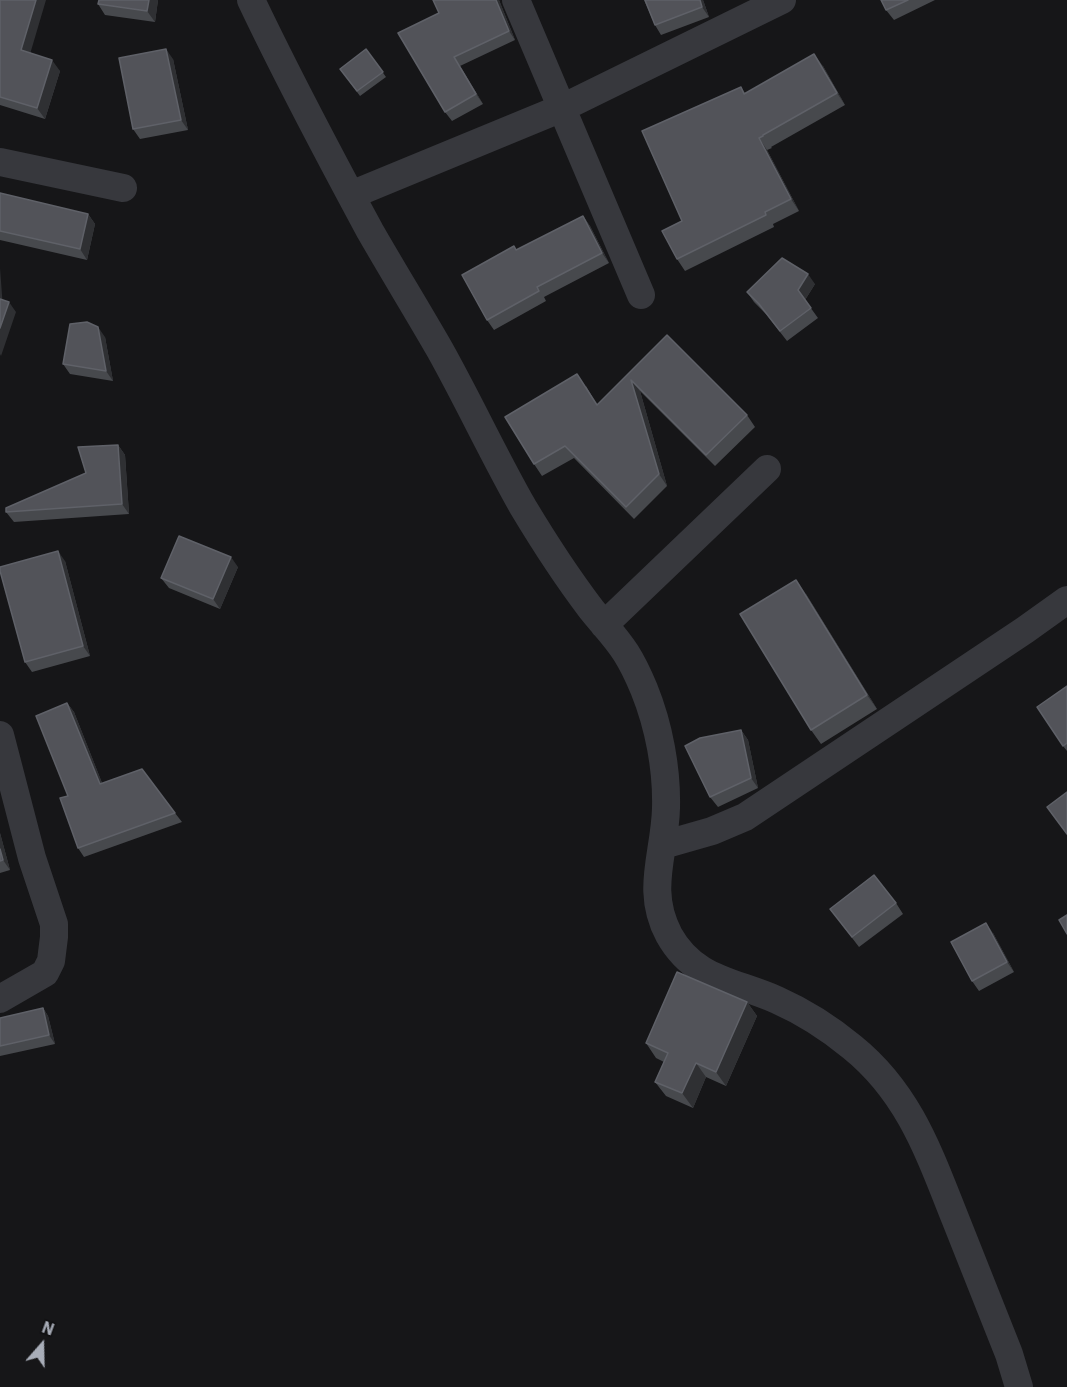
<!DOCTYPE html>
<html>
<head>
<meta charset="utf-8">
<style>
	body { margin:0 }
	#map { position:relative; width:1067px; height:1387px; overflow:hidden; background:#161618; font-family:"IBM Plex Sans",sans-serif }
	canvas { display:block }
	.north { position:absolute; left:12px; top:1315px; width:60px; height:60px; -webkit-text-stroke:4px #111113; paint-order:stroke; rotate:20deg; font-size:16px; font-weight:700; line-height:24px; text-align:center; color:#a8adb8 }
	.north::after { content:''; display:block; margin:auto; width:21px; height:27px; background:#a8adb8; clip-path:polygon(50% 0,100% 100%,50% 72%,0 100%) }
</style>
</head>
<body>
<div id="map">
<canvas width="1067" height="1387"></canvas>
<div class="north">N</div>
</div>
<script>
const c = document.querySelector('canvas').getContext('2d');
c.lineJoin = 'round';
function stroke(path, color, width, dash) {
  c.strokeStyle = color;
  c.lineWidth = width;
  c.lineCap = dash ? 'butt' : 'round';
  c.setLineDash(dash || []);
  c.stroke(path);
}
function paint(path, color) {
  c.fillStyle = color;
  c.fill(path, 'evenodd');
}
const street = new Path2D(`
	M 251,0 C 288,78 329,155 370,231 C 393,271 417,310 440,350 C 469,402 494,456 523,507 C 544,542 566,576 591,609 C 602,623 616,637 626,653 C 633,664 639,677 644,689 C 659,726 667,769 666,808 C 665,854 645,890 669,935 C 694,980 734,981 777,1000 C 804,1012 829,1028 852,1047 C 909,1093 929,1153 955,1218 C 973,1264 991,1309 1009,1354 L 1019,1387
	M 516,0 L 641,295
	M 0,162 L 123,188
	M 351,195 L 562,108 L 782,0
	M 604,625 L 767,469
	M 0,735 L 32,858 L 54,924 L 54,937 L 51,961 L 45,973 L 0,999
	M 663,845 L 712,831 L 745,817 L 1025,630 L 1067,600`);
const wall = new Path2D(`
	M 0,0 L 31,53 L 60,71 L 45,119 L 0,105 Z
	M 158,0 L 155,22 L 105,15 L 98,4 Z
	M 433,0 L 499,0 L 515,40 L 460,66 L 483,104 L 452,121 L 445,112 L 439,13 Z
	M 644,0 L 703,0 L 709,17 L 661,35 L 655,25 Z
	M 881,0 L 935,0 L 894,20 L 886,10 Z
	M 366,49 L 386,77 L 360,96 L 340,69 Z
	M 173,59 L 188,130 L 140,139 L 133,129 Z
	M 823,66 L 845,105 L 771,147 L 772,148 L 767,150 L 799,211 L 773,224 L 774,227 L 685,271 L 677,259 L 741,87 L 745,93 Z
	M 0,193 L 88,214 L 95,224 L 87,260 L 0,240 Z
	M 583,216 L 590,226 L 609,263 L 544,297 L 546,301 L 494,330 L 487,320 L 514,246 L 517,250 Z
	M 815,284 L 805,300 L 818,318 L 787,341 L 766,314 L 754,302 L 747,292 Z
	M 667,335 L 747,415 L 755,427 L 715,466 L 640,391 L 667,486 L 634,519 L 574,458 L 542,476 L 534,464 L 586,386 L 597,405 Z
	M 105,337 L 113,381 L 70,374 L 63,364 Z
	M 118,445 L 125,455 L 129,514 L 14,522 L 6,512 L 86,473 Z
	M 65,561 L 90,656 L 32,672 L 25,662 Z
	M 238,567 L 220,609 L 169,588 L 161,578 Z
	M 806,594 L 877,709 L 821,744 L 811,730 Z
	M 1067,686 L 1067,751 L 1063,746 Z
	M 67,703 L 74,712 L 102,783 L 175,813 L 182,822 L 84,857 L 78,848 L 68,796 Z
	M 741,730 L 748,740 L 758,788 L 718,807 L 710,797 Z
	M 0,833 L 10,870 L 0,873 Z
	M 896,903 L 903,914 L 859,947 L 830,909 Z
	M 993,933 L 1014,972 L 979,991 L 972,981 Z
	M 747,1002 L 757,1016 L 726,1086 L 706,1077 L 693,1108 L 666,1096 L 655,1082 L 664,1062 L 656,1058 L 646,1043 Z
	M 43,1008 L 48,1016 L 55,1044 L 0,1056 L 0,1018 Z`);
const shadedWall = new Path2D(`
	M 36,0 L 46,0 L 28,61 L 21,50 Z
	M 149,0 L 158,0 L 155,22 L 147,11 Z
	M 496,0 L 499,0 L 515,40 L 509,31 Z
	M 700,0 L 703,0 L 709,17 L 702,7 Z
	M 166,49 L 173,59 L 188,130 L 181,120 Z
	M 814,54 L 823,66 L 845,105 L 837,93 Z
	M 454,57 L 460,66 L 483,104 L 476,94 Z
	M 52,60 L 60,71 L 45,119 L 37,108 Z
	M 759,138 L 767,150 L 799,211 L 791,199 Z
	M 88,214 L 95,224 L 87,260 L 80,249 Z
	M 583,216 L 590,226 L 609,263 L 602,253 Z
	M 0,268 L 3,308 L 0,304 Z
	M 808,274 L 815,284 L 805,300 L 798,290 Z
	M 9,302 L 16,312 L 1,356 L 0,354 L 0,328 Z
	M 98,327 L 105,337 L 113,381 L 106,371 Z
	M 631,380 L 640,391 L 667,486 L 659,474 Z
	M 118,445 L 125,455 L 129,514 L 122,504 Z
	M 58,551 L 65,561 L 90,656 L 83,646 Z
	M 231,557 L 238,567 L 220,609 L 213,599 Z
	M 796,580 L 806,594 L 877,709 L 867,695 Z
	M 67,703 L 74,712 L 106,793 L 100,784 Z
	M 741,730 L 748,740 L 758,788 L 751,778 Z
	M 0,833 L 10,870 L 3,860 L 0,849 Z
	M 986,923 L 993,933 L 1014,972 L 1007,962 Z
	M 747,1002 L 757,1016 L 726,1086 L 716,1072 Z
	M 43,1008 L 48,1016 L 55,1044 L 49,1035 Z
	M 696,1063 L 706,1077 L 693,1108 L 682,1093 Z`);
const building = new Path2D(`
	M 0,0 L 36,0 L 21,50 L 52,60 L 37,108 L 0,97 Z
	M 99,0 L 149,0 L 147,11 L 98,4 Z
	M 433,0 L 496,0 L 509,31 L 454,57 L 476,94 L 445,112 L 398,33 L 439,13 Z
	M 645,0 L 700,0 L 702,7 L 655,25 Z
	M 881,0 L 908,0 L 886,10 Z
	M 166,49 L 181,120 L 133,129 L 119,58 Z
	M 366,49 L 383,72 L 357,91 L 340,69 Z
	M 814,54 L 837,93 L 763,135 L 763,136 L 759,138 L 791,199 L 765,212 L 766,215 L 677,259 L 662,231 L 682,221 L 642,131 L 741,87 L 744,94 Z
	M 0,193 L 88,214 L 80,249 L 0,231 Z
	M 583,216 L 602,253 L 537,287 L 539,291 L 487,320 L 462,275 L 514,246 L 516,250 Z
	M 782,258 L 808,274 L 798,290 L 811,308 L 780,331 L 759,304 L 747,292 Z
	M 0,299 L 9,302 L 0,328 Z
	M 87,322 L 98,327 L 106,371 L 63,364 L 70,324 Z
	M 667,335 L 747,415 L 706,455 L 631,380 L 659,474 L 626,507 L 565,446 L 534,464 L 505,417 L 577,374 L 597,405 Z
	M 118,445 L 122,504 L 6,512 L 6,508 L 86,473 L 78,447 Z
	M 179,536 L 231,557 L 213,599 L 161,578 Z
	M 58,551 L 83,646 L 25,662 L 0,571 L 0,567 Z
	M 796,580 L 867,695 L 811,730 L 740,614 Z
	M 1067,686 L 1067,743 L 1063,746 L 1037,707 Z
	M 67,703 L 100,784 L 142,769 L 175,813 L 78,848 L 60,798 L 68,796 L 36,716 Z
	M 741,730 L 751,778 L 710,797 L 685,746 L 700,738 Z
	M 1067,792 L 1067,834 L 1047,807 Z
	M 0,849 L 3,860 L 0,861 Z
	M 874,875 L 896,903 L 852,937 L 830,909 Z
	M 1067,915 L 1067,934 L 1059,920 Z
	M 986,923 L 1007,962 L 972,981 L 951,942 Z
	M 677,972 L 747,1002 L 716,1072 L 696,1063 L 682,1093 L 655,1082 L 668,1053 L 646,1043 Z
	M 43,1008 L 49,1035 L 0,1046 L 0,1018 Z`);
stroke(street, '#37383d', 28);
paint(wall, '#47494d');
paint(shadedWall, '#2f3033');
paint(building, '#525359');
stroke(building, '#5f6168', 1.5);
</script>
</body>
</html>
